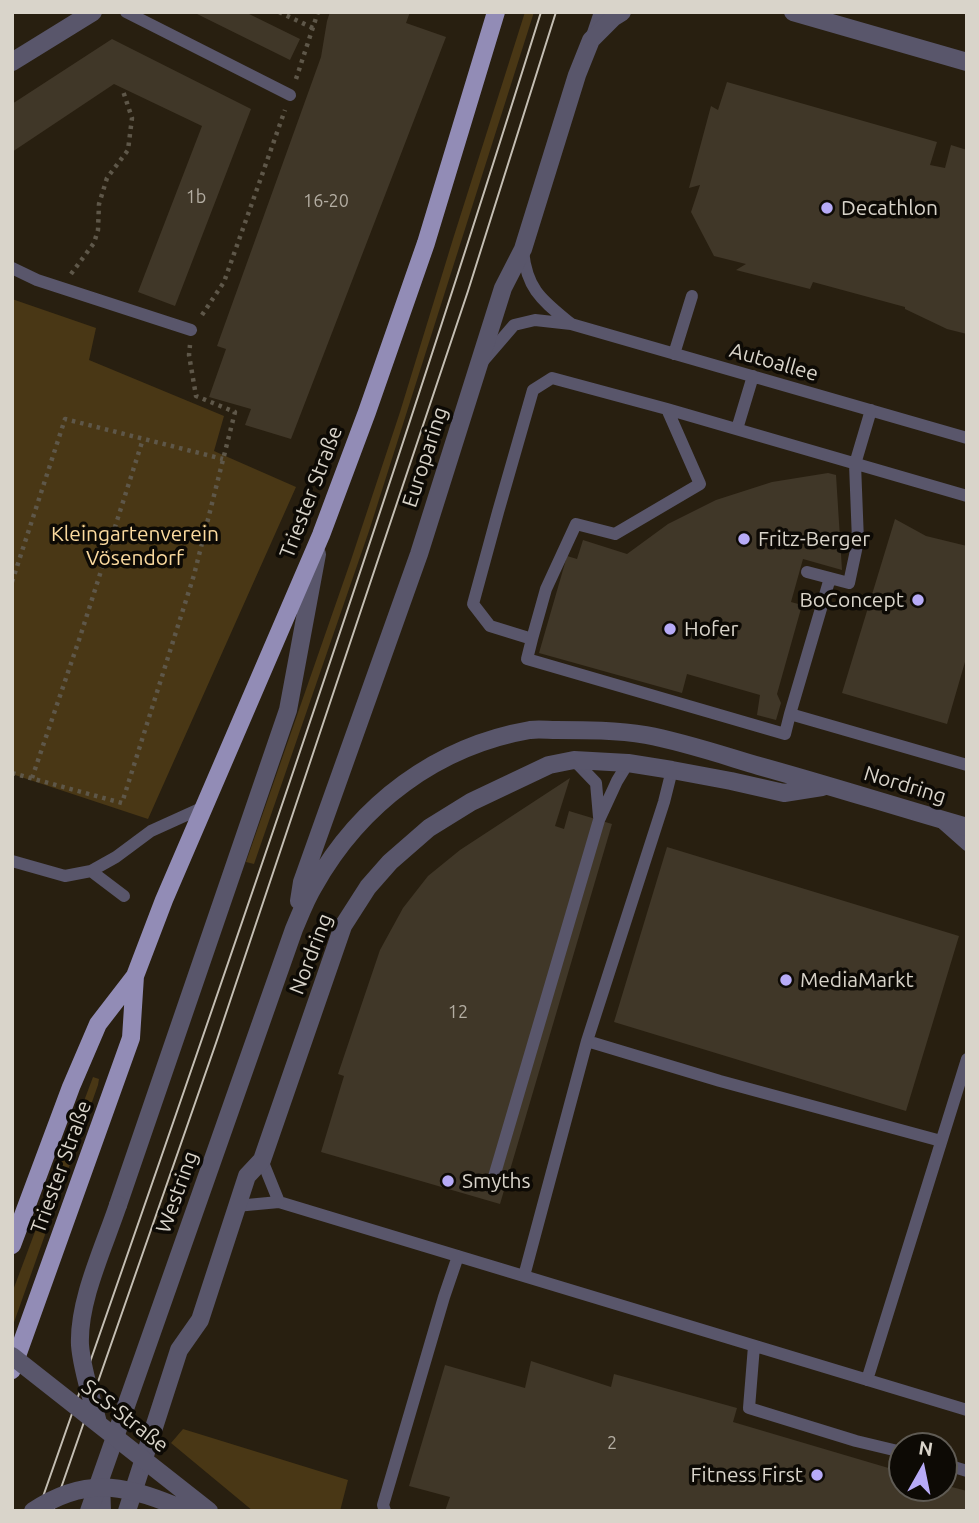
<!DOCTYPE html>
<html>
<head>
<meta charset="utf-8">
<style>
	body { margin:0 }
	#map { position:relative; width:979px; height:1523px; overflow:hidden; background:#281f10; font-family:Ubuntu,sans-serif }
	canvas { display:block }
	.frame { position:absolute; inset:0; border:14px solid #d9d4ca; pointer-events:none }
	.north { position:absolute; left:888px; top:1432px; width:70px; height:70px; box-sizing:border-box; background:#0d0a05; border:2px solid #5f5b54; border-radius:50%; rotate:9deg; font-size:19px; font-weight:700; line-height:28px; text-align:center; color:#d9d4ca }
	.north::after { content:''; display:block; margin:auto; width:24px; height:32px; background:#b7abf7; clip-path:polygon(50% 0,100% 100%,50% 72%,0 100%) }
</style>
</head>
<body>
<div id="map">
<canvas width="979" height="1523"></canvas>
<div class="frame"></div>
<div class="north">N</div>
</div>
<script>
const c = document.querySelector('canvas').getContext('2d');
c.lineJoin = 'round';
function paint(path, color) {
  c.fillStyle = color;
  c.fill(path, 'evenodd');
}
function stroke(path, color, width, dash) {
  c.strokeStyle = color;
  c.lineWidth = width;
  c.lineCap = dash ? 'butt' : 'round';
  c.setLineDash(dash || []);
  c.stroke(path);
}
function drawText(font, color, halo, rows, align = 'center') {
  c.font = font + ' Ubuntu,sans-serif';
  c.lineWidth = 7;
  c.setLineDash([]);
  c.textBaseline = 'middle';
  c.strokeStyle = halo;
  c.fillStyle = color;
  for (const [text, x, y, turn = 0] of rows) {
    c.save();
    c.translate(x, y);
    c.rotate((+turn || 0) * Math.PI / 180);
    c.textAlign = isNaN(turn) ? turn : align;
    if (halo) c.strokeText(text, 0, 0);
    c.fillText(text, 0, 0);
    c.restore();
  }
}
const green = new Path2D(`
	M 525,12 L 534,12 L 369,531 L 254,864 L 246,862 L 351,560 L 400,412 L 453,239 Z
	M 12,299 L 96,328 L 89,360 L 224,416 L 214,451 L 296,487 L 148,819 L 12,774 Z
	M 93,1077 L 99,1079 L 98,1085 L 12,1328 L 12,1293 Z
	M 183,1429 L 348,1480 L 340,1511 L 253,1511 L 171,1443 Z`);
const building = new Path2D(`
	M 193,12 L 245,12 L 300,39 L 290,60 Z
	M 330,12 L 410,12 L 406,23 L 446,37 L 291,439 L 245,425 L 251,409 L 209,397 L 226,349 L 217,346 L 321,57 L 327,21 Z
	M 112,39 L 251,109 L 175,306 L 138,292 L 202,126 L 114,84 L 12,152 L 12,104 Z
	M 727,82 L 937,142 L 930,165 L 945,168 L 951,145 L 967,150 L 967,334 L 947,329 L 905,309 L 905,307 L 813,282 L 810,289 L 736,270 L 746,264 L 714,256 L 691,212 L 700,185 L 689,188 L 711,106 L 718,110 Z
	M 828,473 L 836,475 L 842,570 L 803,559 L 791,602 L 802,605 L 777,694 L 781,703 L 776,720 L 757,715 L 760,695 L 687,674 L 682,693 L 539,653 L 567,556 L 577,559 L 583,540 L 627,554 L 668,524 L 716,500 L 772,482 Z
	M 895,519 L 926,536 L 967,546 L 967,655 L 947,724 L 842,693 Z
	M 570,778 L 555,826 L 564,829 L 569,811 L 612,824 L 500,1204 L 321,1152 L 344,1076 L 338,1074 L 380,950 L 403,908 L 428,876 L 460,850 Z
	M 667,847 L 959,936 L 906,1111 L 614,1022 Z
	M 531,1361 L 611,1387 L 614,1374 L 737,1408 L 733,1422 L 902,1472 L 902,1488 L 944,1488 L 944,1485 L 967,1491 L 967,1511 L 445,1511 L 450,1497 L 409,1486 L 445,1365 L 525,1388 Z`);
const path = new Path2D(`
	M 279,12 L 313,28
	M 296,79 L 318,12
	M 71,274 L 94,243 L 98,230 L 99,204 L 107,178 L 128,150 L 132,118 L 123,91
	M 202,315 L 224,282 L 285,110
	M 12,582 L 65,419 L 223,459
	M 12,773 L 122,803 L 194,575 L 235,412 L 196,396 L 189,355 L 190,345
	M 32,778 L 80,637 L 143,439`);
const lane = new Path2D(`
	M 126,12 L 290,95
	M 592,36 L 600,12
	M 523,251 C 527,290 542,300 570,323
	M 12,268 L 37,280 L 191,330
	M 674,354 L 692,296
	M 483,361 L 514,325 L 535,320 L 571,324 L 967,438
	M 737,429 L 753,376
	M 967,496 L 667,409 L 552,378 L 533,390 L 498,512 L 473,604 L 490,626 L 532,639 L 527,659 L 785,734 L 790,714 L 967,765
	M 807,572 L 849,583 L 858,541 L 855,464 L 871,410
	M 532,639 L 546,589 L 576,524 L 615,534 L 700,484 L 667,409
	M 790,714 L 830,578
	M 574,760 L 596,783 L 599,817
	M 941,822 L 967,845
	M 12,861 L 65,876 L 91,871 L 116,857 L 151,831 L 204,807
	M 91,871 L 124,896
	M 587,1041 L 720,1081 L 941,1141
	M 262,1160 L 279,1202
	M 491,1187 L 599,820 L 617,781 L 628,763
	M 236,1206 L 279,1202 L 967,1410
	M 524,1276 L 587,1041 L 664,802 L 672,770
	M 754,1346 L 749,1408 L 856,1441 L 902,1452
	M 867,1380 L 967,1059
	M 944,1464 L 967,1471
	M 104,1480 L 105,1511
	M 385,1511 L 383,1505 L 444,1297 L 458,1256`);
const street = new Path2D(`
	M 793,12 L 967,62
	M 12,62 L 93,12
	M 299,901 L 302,882 L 419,554 L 503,288 L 523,249 L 577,75 L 591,40 L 614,17 L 622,12
	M 118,1205 L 288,710 L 317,554
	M 89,1511 L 294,929 C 300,915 306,899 314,886 C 360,804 437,746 530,730 C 538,729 548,730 556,730 C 586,730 617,730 646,735 C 684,742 722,755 759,766 C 828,785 897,807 967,827
	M 127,1511 L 179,1350 L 200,1320 L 247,1176 L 262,1160 L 343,926 L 368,887 L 390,862 L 429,828 L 471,802 L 549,765 L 574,760 L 628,763 L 672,770 L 731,781 L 784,793 L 822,787`);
const primary = new Path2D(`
	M 12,1245 L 71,1087 L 98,1024 L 135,976 L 164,900 L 204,807 L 321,535 L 367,412 L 426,243 L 496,12
	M 12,1370 L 131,1038 L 135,976`);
const tram = new Path2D(`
	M 38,1511 C 212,1014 384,515 541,12
	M 53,1511 L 216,1043 L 468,291 L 556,12`);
const streetBridge = new Path2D(`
	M 12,1356 L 209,1511
	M 98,1423 C 92,1398 82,1371 80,1345 C 78,1301 104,1247 118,1205
	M 33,1511 C 90,1473 130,1487 188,1511`);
const markers = [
	[827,208,7,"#b7abf7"],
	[744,539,7,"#b7abf7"],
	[918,600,7,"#b7abf7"],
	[670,629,7,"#b7abf7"],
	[786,980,7,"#b7abf7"],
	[448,1181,7,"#b7abf7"],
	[817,1475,7,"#b7abf7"]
];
const numberNames = [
	["1b",196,197],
	["16-20",326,201],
	["12",458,1012],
	["2",612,1443]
];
const poiNames = [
	["Decathlon",841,208],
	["Fritz-Berger",758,539],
	["BoConcept",904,600,"right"],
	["Hofer",684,629],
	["MediaMarkt",800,980],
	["Smyths",462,1181],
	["Fitness First",803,1475,"right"]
];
const streetNames = [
	["Autoallee",774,362,16],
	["Europaring",425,457,-72],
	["Triester Straße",311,492,-69],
	["Nordring",905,785,17],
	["Nordring",311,954,-69],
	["Triester Straße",61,1167,-70],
	["Westring",177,1192,-70],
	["SCS-Straße",125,1416,38]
];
const parkNames = [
	["Kleingartenverein",135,534],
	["Vösendorf",135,558]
];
paint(green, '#493715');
paint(building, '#403728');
stroke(path, '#5e5749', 4.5, [3.5, 5]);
stroke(lane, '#59566b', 12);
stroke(street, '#59566b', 18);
stroke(primary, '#928cb6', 18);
stroke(tram, '#c4beb3', 2);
stroke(streetBridge, '#59566b', 18);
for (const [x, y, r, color] of markers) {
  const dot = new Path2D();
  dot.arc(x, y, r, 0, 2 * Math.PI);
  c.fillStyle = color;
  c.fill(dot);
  stroke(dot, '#0d0a05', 2.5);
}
drawText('18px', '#b3ada2', null, numberNames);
drawText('21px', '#d9d4ca', '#0d0a05', poiNames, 'left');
drawText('21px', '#d9d4ca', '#0d0a05', streetNames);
drawText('21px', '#fbda9f', '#0d0a05', parkNames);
</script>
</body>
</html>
